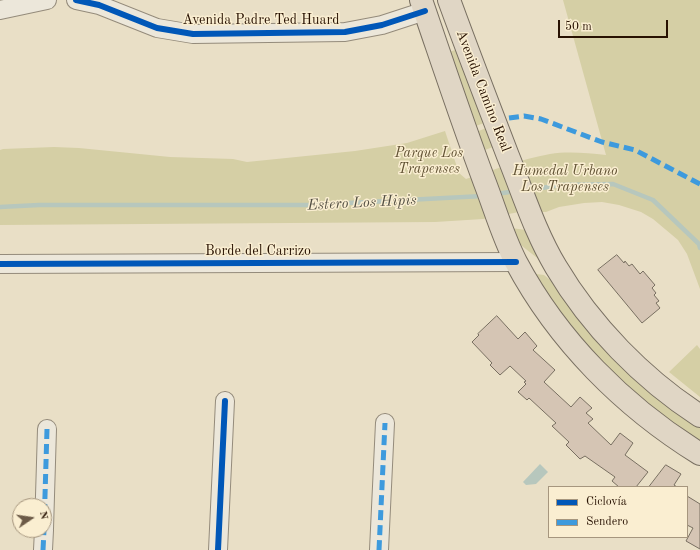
<!DOCTYPE html>
<html>
<head>
<meta charset="utf-8">
<style>
	body { margin:0 }
	#map { position:relative; width:700px; height:550px; overflow:hidden; background:#e9dfc6; font-family:"Old Standard TT",serif }
	canvas { display:block }
	.legend { position:absolute; left:548px; top:486px; width:140px; height:52px; box-sizing:border-box; background:#faeed1; border:1px solid #a6967e; margin:0; padding:5px 7px; list-style:none; font-size:12px; color:#281202 }
	.legend li { display:flex; align-items:center; gap:8px; height:20px }
	.legend b { width:20px; border:1px solid #a6967e }
	.north { position:absolute; left:12px; top:498px; width:40px; height:40px; box-sizing:border-box; background:#faeed1; border:1px solid #a6967e; border-radius:50%; rotate:77deg; font-size:11px; font-weight:700; line-height:16px; text-align:center; color:#281202 }
	.north::after { content:''; display:block; margin:auto; width:14px; height:18px; background:#6c5a47; clip-path:polygon(50% 0,100% 100%,50% 72%,0 100%) }
	.scale { position:absolute; left:558px; top:20px; width:110px; height:18px; box-sizing:border-box; border:2px solid #281202; border-top:0; padding-left:5px; font-size:12px; line-height:14px; white-space:nowrap; color:#281202; -webkit-text-stroke:3px #faeed1; paint-order:stroke }
</style>
</head>
<body>
<div id="map">
<canvas width="700" height="550"></canvas>
<ul class="legend">
<li><b style="height:5px;background:#0057b8"></b>Ciclovía</li>
<li><b style="height:5px;background:#3d9add"></b>Sendero</li>
</ul>
<div class="north">N</div>
<div class="scale">50 m</div>
</div>
<script>
const c = document.querySelector('canvas').getContext('2d');
c.lineJoin = 'round';
function paint(path, color) {
  c.fillStyle = color;
  c.fill(path, 'evenodd');
}
function stroke(path, color, width, dash) {
  c.strokeStyle = color;
  c.lineWidth = width;
  c.lineCap = dash ? 'butt' : 'round';
  c.setLineDash(dash || []);
  c.stroke(path);
}
function drawText(font, color, halo, rows, align = 'center') {
  c.font = font + ' "Old Standard TT",serif';
  c.lineWidth = 3;
  c.setLineDash([]);
  c.textBaseline = 'middle';
  c.strokeStyle = halo;
  c.fillStyle = color;
  for (const [text, x, y, turn = 0] of rows) {
    c.save();
    c.translate(x, y);
    c.rotate((+turn || 0) * Math.PI / 180);
    c.textAlign = isNaN(turn) ? turn : align;
    if (halo) c.strokeText(text, 0, 0);
    c.fillText(text, 0, 0);
    c.restore();
  }
}
const green = new Path2D(`
	M 563,0 L 700,0 L 700,289 L 687,254 L 678,240 L 653,219 L 641,212 L 619,205 L 602,202 L 584,203 L 559,207 L 546,212 L 519,212 L 483,219 L 435,222 L 0,225 L 0,150 L 3,149 L 54,147 L 79,148 L 170,157 L 233,159 L 247,162 L 355,151 L 407,143 L 445,131 L 459,173 L 466,179 C 494,170 521,159 550,154 C 568,151 587,153 606,155 Z
	M 458,49 L 487,122 L 473,127 L 449,52 Z
	M 489,127 L 496,146 L 482,151 L 476,132 Z
	M 511,228 L 526,230 L 541,261 L 517,242 Z
	M 536,274 L 544,275 L 554,283 L 700,426 L 700,444 L 620,383 L 560,314 L 535,275 Z
	M 697,345 L 700,349 L 700,397 L 669,372 Z`);
const water = new Path2D(`
	M 540,464 L 548,472 L 536,484 L 526,485 L 523,482 Z`);
const stream = new Path2D(`
	M 528,190 L 561,185 L 613,184 L 653,200 L 699,244 L 700,248
	M 496,194 L 516,191
	M 0,207 L 39,205 L 311,205 L 483,196`);
const building = new Path2D(`
	M 617,255 L 624,263 L 625,261 L 629,266 L 632,264 L 640,274 L 643,271 L 655,285 L 652,288 L 656,293 L 654,295 L 659,301 L 656,303 L 660,308 L 642,323 L 598,270 Z
	M 497,316 L 518,339 L 525,332 L 537,346 L 533,350 L 555,370 L 544,382 L 571,407 L 580,397 L 592,408 L 586,413 L 593,419 L 588,423 L 611,445 L 620,433 L 633,443 L 625,455 L 648,472 L 636,487 L 619,487 L 612,481 L 615,477 L 585,456 L 580,459 L 566,445 L 569,442 L 552,426 L 556,423 L 529,398 L 527,400 L 518,392 L 526,384 L 524,382 L 526,381 L 510,366 L 500,375 L 490,365 L 492,363 L 472,342 L 479,335 L 478,334 Z
	M 666,465 L 681,474 L 674,485 L 677,487 L 649,487 Z
	M 687,496 L 700,504 L 700,549 L 686,541 L 693,528 L 687,525 Z`);
const minor = new Path2D(`
	M 76,0 L 99,5 L 157,28 L 193,34 L 345,32 L 382,25 L 425,11
	M 0,10 L 47,0
	M 0,264 L 516,262
	M 44,529 L 47,429
	M 43,550 L 44,530
	M 218,550 L 225,401
	M 379,550 L 385,423`);
const major = new Path2D(`
	M 421,0 C 442,61 462,122 485,183 C 495,209 503,237 516,262 C 558,341 624,407 700,454
	M 449,0 C 468,52 488,104 508,156 C 523,193 535,232 556,267 C 591,326 643,379 700,416`);
const quiet = new Path2D(`
	M 509,118 L 524,116 L 541,119 L 602,142 L 635,150 L 700,184
	M 44,529 L 47,429
	M 43,550 L 44,530
	M 379,550 L 385,423`);
const cycleway = new Path2D(`
	M 76,0 L 99,5 L 157,28 L 193,34 L 345,32 L 382,25 L 425,11
	M 0,264 L 516,262
	M 218,550 L 225,401`);
const streetNames = [
	["Avenida Padre Ted Huard",261,20],
	["Avenida Camino Real",483,91,69],
	["Borde del Carrizo",258,251]
];
const parkNames = [
	["Parque Los",429,153],
	["Trapenses",429,169],
	["Humedal Urbano",565,171],
	["Los Trapenses",565,187]
];
const waterNames = [
	["Estero Los Hipis",362,203,-3]
];
paint(green, '#d5cfa5');
paint(water, '#b7c7bd');
stroke(stream, '#b7c7bd', 4.5);
paint(building, '#d5c5b4');
stroke(building, '#786f61', 1);
stroke(minor, '#948b7b', 20);
stroke(major, '#786f61', 24);
stroke(minor, '#ece7da', 18);
stroke(major, '#e0d6c5', 22);
stroke(quiet, '#3d9add', 5, [10, 5]);
stroke(cycleway, '#0057b8', 6);
drawText('14px', '#281202', '#faeed1', streetNames);
drawText('italic 14px', '#5f5032', '#faeed1', parkNames);
drawText('italic 15px', '#524e42', '#faeed1', waterNames);
</script>
</body>
</html>
